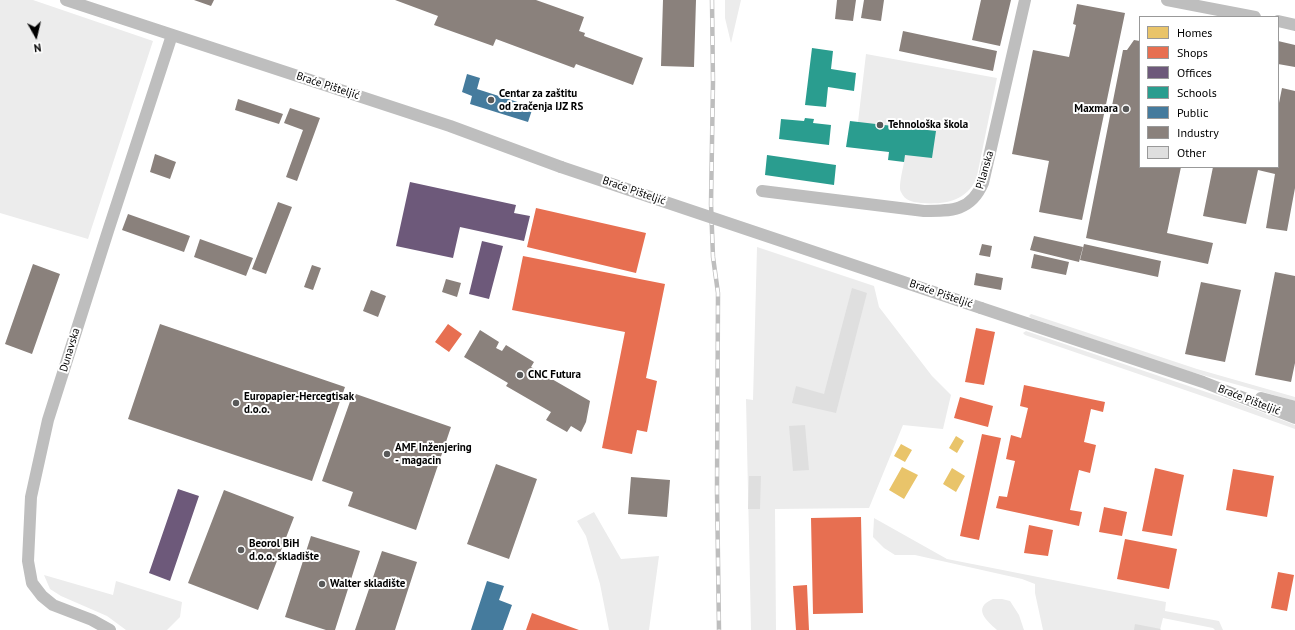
<!DOCTYPE html>
<html>
<head>
<meta charset="utf-8">
<style>
	body { margin:0 }
	#map { position:relative; width:1295px; height:630px; overflow:hidden; background:#fff; font-family:"PT Sans",sans-serif }
	canvas { display:block }
	.legend { position:absolute; left:1139px; top:16px; width:140px; height:152px; box-sizing:border-box; background:#fff; border:1px solid #999; margin:0; padding:5px 7px; list-style:none; font-size:12px; color:#000 }
	.legend li { display:flex; align-items:center; gap:8px; height:20px }
	.legend b { width:20px; border:1px solid #999 }
	.north { position:absolute; left:16px; top:16px; width:40px; height:40px; -webkit-text-stroke:3px #fff; paint-order:stroke; rotate:172deg; font-size:11px; font-weight:700; line-height:16px; text-align:center; color:#000 }
	.north::after { content:''; display:block; margin:auto; width:14px; height:18px; background:#000; clip-path:polygon(50% 0,100% 100%,50% 72%,0 100%) }
</style>
</head>
<body>
<div id="map">
<canvas width="1295" height="630"></canvas>
<ul class="legend">
<li><b style="height:11px;background:#e9c46a"></b>Homes</li>
<li><b style="height:11px;background:#e76f51"></b>Shops</li>
<li><b style="height:11px;background:#6d597a"></b>Offices</li>
<li><b style="height:11px;background:#2a9d8f"></b>Schools</li>
<li><b style="height:11px;background:#457b9d"></b>Public</li>
<li><b style="height:11px;background:#8a817c"></b>Industry</li>
<li><b style="height:11px;background:#dfdfdf"></b>Other</li>
</ul>
<div class="north">N</div>
</div>
<script>
const c = document.querySelector('canvas').getContext('2d');
c.lineJoin = 'round';
function paint(path, color) {
  c.fillStyle = color;
  c.fill(path, 'evenodd');
}
function stroke(path, color, width, dash) {
  c.strokeStyle = color;
  c.lineWidth = width;
  c.lineCap = dash ? 'butt' : 'round';
  c.setLineDash(dash || []);
  c.stroke(path);
}
function drawText(font, color, halo, rows, align = 'center') {
  c.font = font + ' "PT Sans",sans-serif';
  c.lineWidth = 4;
  c.setLineDash([]);
  c.textBaseline = 'middle';
  c.strokeStyle = halo;
  c.fillStyle = color;
  for (const [text, x, y, turn = 0] of rows) {
    c.save();
    c.translate(x, y);
    c.rotate((+turn || 0) * Math.PI / 180);
    c.textAlign = isNaN(turn) ? turn : align;
    if (halo) c.strokeText(text, 0, 0);
    c.fillText(text, 0, 0);
    c.restore();
  }
}
const green = new Path2D(`
	M 0,0 L 33,0 L 153,41 L 88,239 L 0,213 Z
	M 725,0 L 741,0 L 731,43 L 725,18 Z
	M 866,54 L 997,78 L 977,176 C 969,201 944,205 921,203 C 913,202 905,201 901,192 C 898,187 903,169 904,162 L 858,122 Z
	M 757,247 L 874,286 L 879,307 L 932,376 L 951,395 L 943,429 L 903,425 L 869,508 L 775,509 L 776,630 L 751,630 L 746,399 L 753,400 Z
	M 1031,314 L 1197,369 L 1295,397 L 1295,401 L 1174,367 L 1031,318 L 1029,316 Z
	M 1026,331 L 1230,400 L 1295,425 L 1295,429 L 1214,400 L 1025,335 L 1023,333 Z
	M 594,512 L 621,559 L 659,556 L 649,630 L 609,630 L 600,584 L 586,536 L 577,521 Z
	M 874,518 L 947,559 L 1053,580 L 1166,602 L 1165,611 L 1219,621 L 1223,630 L 1215,630 L 1213,628 L 1163,618 L 1160,630 L 1043,630 L 1035,593 L 1035,584 L 1022,579 L 915,555 L 895,555 L 884,548 L 873,537 Z
	M 44,575 L 113,595 L 116,581 L 182,602 L 180,617 L 167,630 L 126,630 L 107,616 L 61,596 L 50,589 Z
	M 993,599 L 1002,599 L 1010,601 L 1019,615 L 1024,630 L 997,630 C 986,620 972,608 993,599 Z`);
const homes = new Path2D(`
	M 956,436 L 964,441 L 957,453 L 949,448 Z
	M 901,444 L 912,450 L 905,462 L 894,456 Z
	M 902,467 L 918,475 L 904,499 L 889,490 Z
	M 952,468 L 965,476 L 956,492 L 943,484 Z`);
const shops = new Path2D(`
	M 536,208 L 646,233 L 636,273 L 527,247 Z
	M 523,256 L 665,284 L 646,378 L 657,381 L 647,432 L 637,430 L 632,454 L 602,448 L 625,332 L 512,310 Z
	M 448,324 L 462,334 L 449,352 L 435,342 Z
	M 976,328 L 995,332 L 984,385 L 965,382 Z
	M 1024,385 L 1105,402 L 1103,412 L 1091,409 L 1084,442 L 1096,445 L 1090,473 L 1079,470 L 1070,510 L 1082,512 L 1079,526 L 996,508 L 999,496 L 1007,497 L 1015,461 L 1006,459 L 1011,435 L 1021,438 L 1028,408 L 1020,406 Z
	M 960,397 L 993,406 L 988,427 L 954,418 Z
	M 982,434 L 1001,438 L 979,540 L 960,536 Z
	M 1155,468 L 1184,475 L 1172,536 L 1142,531 Z
	M 1233,469 L 1274,476 L 1267,517 L 1226,510 Z
	M 1104,507 L 1127,512 L 1122,536 L 1099,532 Z
	M 861,517 L 863,613 L 813,614 L 811,518 Z
	M 1029,525 L 1053,530 L 1048,556 L 1024,553 Z
	M 1125,539 L 1177,549 L 1169,589 L 1117,579 Z
	M 1278,572 L 1294,575 L 1287,611 L 1271,608 Z
	M 807,585 L 809,630 L 796,630 L 793,586 Z
	M 532,613 L 579,630 L 526,630 Z`);
const offices = new Path2D(`
	M 410,182 L 516,205 L 514,213 L 530,216 L 524,241 L 460,227 L 453,258 L 396,246 Z
	M 482,241 L 503,246 L 489,299 L 469,294 Z
	M 178,489 L 199,496 L 170,581 L 149,573 Z`);
const schools = new Path2D(`
	M 812,48 L 833,51 L 831,69 L 856,73 L 854,91 L 828,87 L 826,107 L 805,105 Z
	M 805,118 L 814,119 L 813,123 L 831,125 L 829,145 L 779,139 L 781,119 L 804,121 Z
	M 850,121 L 936,131 L 932,158 L 905,155 L 904,162 L 888,160 L 889,152 L 846,147 Z
	M 767,155 L 836,165 L 834,185 L 765,175 Z`);
const public = new Path2D(`
	M 467,74 L 480,78 L 477,89 L 533,107 L 528,122 L 470,104 L 472,96 L 462,92 Z
	M 487,581 L 504,586 L 499,600 L 512,605 L 503,630 L 471,630 Z`);
const industry = new Path2D(`
	M 194,0 L 214,0 L 211,6 Z
	M 395,0 L 536,0 L 584,17 L 579,31 L 585,33 L 584,36 L 643,58 L 633,85 L 576,64 L 574,68 L 496,39 L 493,46 L 434,25 L 438,16 Z
	M 663,0 L 696,0 L 694,67 L 661,66 Z
	M 837,0 L 856,0 L 853,21 L 835,19 Z
	M 864,0 L 884,0 L 881,21 L 861,18 Z
	M 981,0 L 1011,0 L 1000,46 L 972,40 Z
	M 1077,4 L 1125,13 L 1082,220 L 1039,212 L 1049,161 L 1012,154 L 1033,50 L 1069,57 L 1076,25 L 1073,24 Z
	M 903,31 L 997,51 L 993,71 L 899,51 Z
	M 1134,40 L 1140,41 L 1140,167 L 1181,167 L 1167,233 L 1213,243 L 1208,264 L 1086,238 L 1123,50 L 1127,50 Z
	M 1278,41 L 1295,45 L 1295,67 L 1278,64 Z
	M 1282,88 L 1295,91 L 1295,188 L 1287,231 L 1266,228 L 1275,174 L 1258,170 L 1246,224 L 1203,216 L 1213,167 L 1278,167 L 1278,108 Z
	M 238,99 L 283,114 L 279,124 L 235,110 Z
	M 290,108 L 320,118 L 297,181 L 286,177 L 303,130 L 284,123 Z
	M 155,154 L 176,162 L 170,179 L 150,172 Z
	M 278,202 L 292,207 L 266,274 L 252,269 Z
	M 128,214 L 190,236 L 184,252 L 122,230 Z
	M 1034,236 L 1083,247 L 1079,262 L 1030,250 Z
	M 200,239 L 253,258 L 246,276 L 194,257 Z
	M 982,244 L 992,246 L 990,257 L 979,255 Z
	M 1084,244 L 1161,261 L 1158,277 L 1080,260 Z
	M 1034,254 L 1069,262 L 1066,275 L 1031,268 Z
	M 33,264 L 60,274 L 32,354 L 5,344 Z
	M 312,265 L 321,268 L 313,290 L 304,287 Z
	M 1275,272 L 1295,276 L 1295,363 L 1291,382 L 1255,375 Z
	M 976,273 L 1003,278 L 1001,290 L 974,285 Z
	M 446,279 L 461,283 L 457,297 L 442,292 Z
	M 1201,282 L 1241,290 L 1225,362 L 1185,354 Z
	M 371,290 L 386,296 L 378,317 L 363,311 Z
	M 160,324 L 345,387 L 312,481 L 128,419 Z
	M 480,330 L 499,342 L 496,348 L 502,351 L 506,345 L 534,362 L 531,367 L 590,401 L 586,422 L 581,432 L 571,426 L 567,432 L 546,420 L 551,412 L 506,386 L 508,383 L 464,357 Z
	M 353,393 L 451,427 L 416,530 L 348,506 L 353,492 L 322,481 Z
	M 496,464 L 537,479 L 509,559 L 467,544 Z
	M 631,477 L 670,480 L 667,517 L 628,514 Z
	M 224,490 L 294,517 L 258,610 L 188,583 Z
	M 311,536 L 360,551 L 335,630 L 326,630 L 285,617 Z
	M 382,551 L 417,562 L 395,630 L 355,630 Z`);
const building = new Path2D(`
	M 852,288 L 867,293 L 836,413 L 792,403 L 796,386 L 824,394 Z
	M 805,425 L 809,470 L 793,471 L 789,426 Z
	M 749,476 L 761,476 L 760,509 L 748,509 Z
	M 1135,624 L 1161,629 L 1160,630 L 1134,630 Z`);
const minor = new Path2D(`
	M 66,0 L 450,126 L 561,167
	M 1167,0 L 1255,17
	M 1278,21 L 1295,25
	M 762,191 L 924,211 C 952,211 971,211 983,183 L 1025,0
	M 981,308 L 1203,382 L 1295,418
	M 1261,398 L 1295,407
	M 110,630 L 92,620 L 53,605 L 42,596 L 32,583 L 28,561 L 31,497 L 48,420 L 108,231 L 172,35`);
const rail = new Path2D(`
	M 712,0 L 713,82 L 711,204 L 713,257 L 718,293 L 717,490 L 719,630`);
const minorBridge = new Path2D(`
	M 561,167 L 981,308`);
const markers = [
	[491,100,4,"#595959"],
	[1126,109,4,"#595959"],
	[880,125,4,"#595959"],
	[520,375,4,"#595959"],
	[236,403,4,"#595959"],
	[387,454,4,"#595959"],
	[241,550,4,"#595959"],
	[322,584,4,"#595959"]
];
const streetNames = [
	["Braće Pišteljić",328,86,18],
	["Pilanska",985,170,-74],
	["Braće Pišteljić",634,191,19],
	["Braće Pišteljić",941,294,19],
	["Dunavska",70,350,-73],
	["Braće Pišteljić",1249,400,21]
];
const poiNames = [
	["Centar za zaštitu",499,94],
	["od zračenja IJZ RS",499,107],
	["Maxmara",1118,109,"right"],
	["Tehnološka škola",888,125],
	["CNC Futura",528,375],
	["Europapier-Hercegtisak",244,397],
	["d.o.o.",244,410],
	["AMF Inženjering",395,448],
	["- magacin",395,461],
	["Beorol BiH",249,544],
	["d.o.o. skladište",249,557],
	["Walter skladište",330,584]
];
paint(green, '#ececec');
paint(homes, '#e9c46a');
paint(shops, '#e76f51');
paint(offices, '#6d597a');
paint(schools, '#2a9d8f');
paint(public, '#457b9d');
paint(industry, '#8a817c');
paint(building, '#dfdfdf');
stroke(minor, '#bebebe', 12);
stroke(rail, '#bebebe', 4.5);
stroke(rail, '#fff', 3, [9]);
stroke(minorBridge, '#bebebe', 12);
for (const [x, y, r, color] of markers) {
  const dot = new Path2D();
  dot.arc(x, y, r, 0, 2 * Math.PI);
  c.fillStyle = color;
  c.fill(dot);
  stroke(dot, '#fff', 1.5);
}
drawText('11px', '#000', '#fff', streetNames);
drawText('bold 11px', '#000', '#fff', poiNames, 'left');
</script>
</body>
</html>
